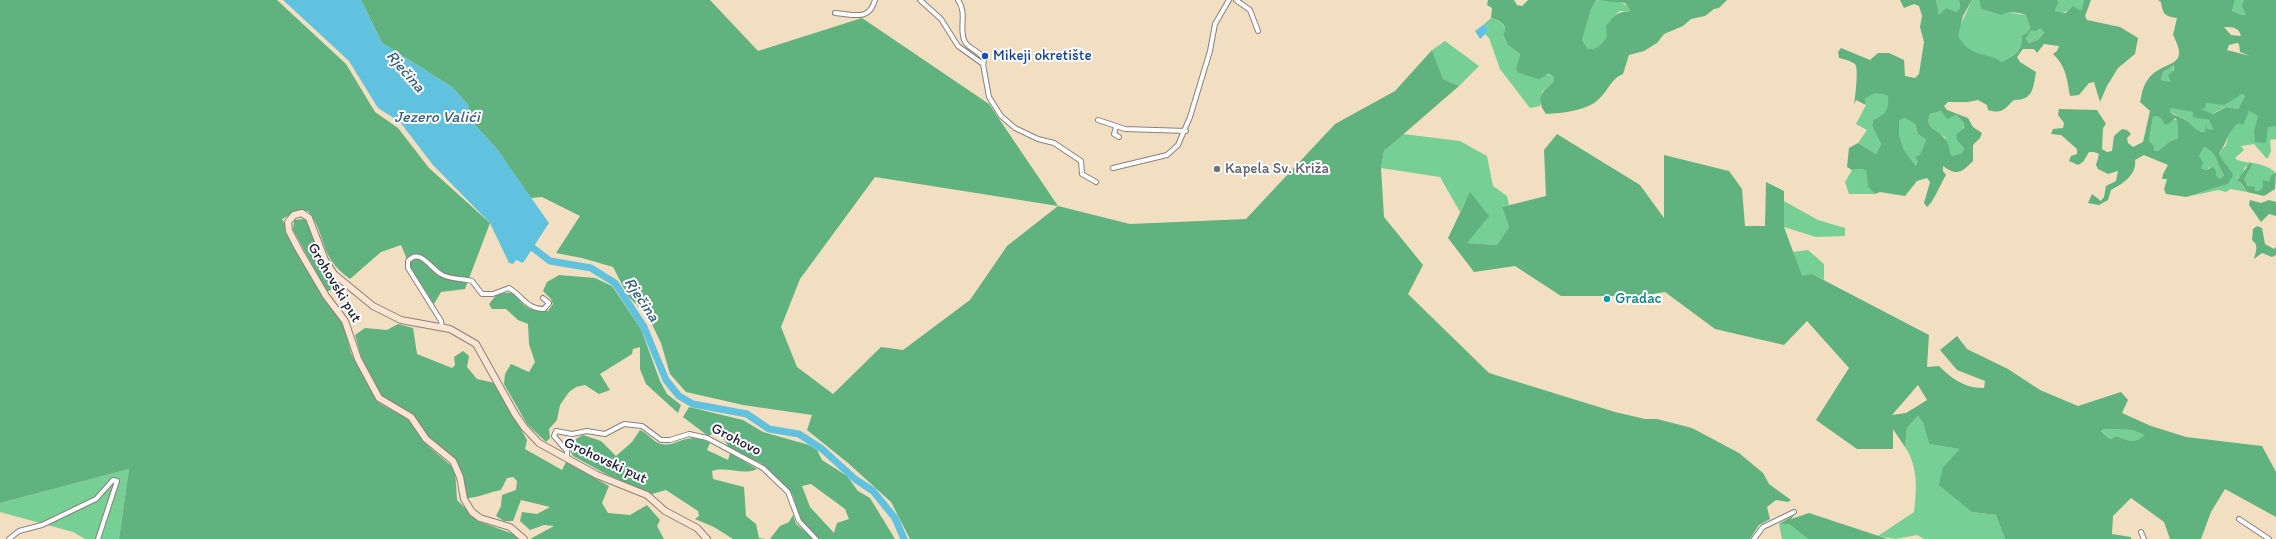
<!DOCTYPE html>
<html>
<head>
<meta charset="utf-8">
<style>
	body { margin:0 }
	canvas { display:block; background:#f2dfc1 }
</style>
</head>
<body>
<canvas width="2276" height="539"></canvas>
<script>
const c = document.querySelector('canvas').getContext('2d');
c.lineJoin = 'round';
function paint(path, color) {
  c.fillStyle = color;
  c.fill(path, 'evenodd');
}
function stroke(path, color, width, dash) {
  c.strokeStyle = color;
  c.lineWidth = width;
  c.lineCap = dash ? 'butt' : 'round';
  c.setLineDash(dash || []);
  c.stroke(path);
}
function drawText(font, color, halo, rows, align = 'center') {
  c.font = font + ' Itim,sans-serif';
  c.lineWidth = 4;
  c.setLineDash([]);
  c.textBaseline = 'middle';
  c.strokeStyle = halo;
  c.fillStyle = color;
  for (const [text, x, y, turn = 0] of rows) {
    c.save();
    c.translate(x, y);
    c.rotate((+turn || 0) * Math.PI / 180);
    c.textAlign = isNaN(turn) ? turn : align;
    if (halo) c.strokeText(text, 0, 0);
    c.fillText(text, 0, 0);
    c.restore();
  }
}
const green = new Path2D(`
	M 1596,0 C 1608,1 1627,0 1631,11 L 1620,11 L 1616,14 C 1611,27 1606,51 1588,49 L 1582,40 L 1591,10 Z
	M 1936,0 L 1959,0 L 1960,8 L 1956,12 L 1950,11 L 1939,15 Z
	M 1972,0 L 1979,0 L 1981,9 L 2001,15 L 2006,12 L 2026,15 L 2030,28 L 2026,34 L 2022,35 C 2022,53 2015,53 2002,62 C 1988,53 1955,54 1958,31 Z
	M 2057,0 L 2084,0 L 2083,10 C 2072,9 2068,14 2055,11 L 2059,1 Z
	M 2235,0 L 2244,0 L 2243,6 L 2246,15 L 2241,16 L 2232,11 Z
	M 1491,18 C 1501,22 1509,25 1503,36 L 1508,45 L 1520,54 L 1516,69 L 1553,76 L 1554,81 L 1542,92 L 1540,106 L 1530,108 L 1500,69 L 1489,38 L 1485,34 L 1489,30 L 1487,26 L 1483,25 Z
	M 2040,28 L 2044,31 L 2038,40 L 2029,43 L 2026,39 L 2031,30 Z
	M 1445,41 L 1479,66 L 1459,86 L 1443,79 L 1432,50 Z
	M 2174,65 L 2171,82 L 2161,80 L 2163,72 Z
	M 1879,92 L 1888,96 L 1889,107 L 1884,116 L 1873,120 L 1872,126 L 1881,144 L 1876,154 L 1858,143 L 1867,130 L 1856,124 L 1866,105 L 1865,99 L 1873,93 Z
	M 2242,94 L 2245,96 L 2238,109 L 2225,107 L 2212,114 L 2201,109 L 2206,103 C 2230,105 2221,104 2242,94 Z
	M 2171,107 L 2193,112 L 2193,116 L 2209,120 L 2215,128 L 2214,131 L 2207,129 L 2207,126 L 2205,132 L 2198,131 L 2184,119 L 2170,112 Z
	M 1941,111 L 1956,115 L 1964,123 L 1961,143 L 1964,148 L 1962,153 L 1952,156 L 1949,152 L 1945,137 C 1935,131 1925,126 1930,114 Z
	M 2249,111 L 2259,116 L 2254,131 L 2272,125 L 2276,126 L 2276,139 L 2270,140 L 2271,151 L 2268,158 L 2266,158 L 2254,144 L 2241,146 L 2244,150 L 2235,158 C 2241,165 2261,159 2276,173 L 2271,175 L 2269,182 L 2259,191 C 2251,190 2248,186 2244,179 L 2252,165 L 2245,167 L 2242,175 L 2237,178 L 2247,192 L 2230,189 L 2226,192 L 2218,190 L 2186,197 L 2228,184 L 2231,170 L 2223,163 L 2219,153 L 2226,145 L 2230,130 Z
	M 2157,116 L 2177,120 L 2178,138 L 2169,142 L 2158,151 L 2154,150 L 2154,146 L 2149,142 L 2153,117 Z
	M 1905,118 L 1915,124 L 1918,134 L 1926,140 L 1916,166 L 1904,150 L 1899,135 L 1899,119 Z
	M 1403,134 L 1460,141 L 1487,156 L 1493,186 L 1507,196 L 1509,205 L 1502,207 L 1509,227 L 1497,245 L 1467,243 L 1470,193 L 1460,212 L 1440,177 L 1381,168 L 1384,151 Z
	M 2204,147 C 2217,152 2217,164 2224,175 L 2220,179 L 2215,176 L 2210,167 L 2206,170 L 2201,168 L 2199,156 Z
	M 1862,169 L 1866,171 L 1868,187 L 1875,194 L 1849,194 L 1845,182 L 1852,170 Z
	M 1784,201 L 1818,220 L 1845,228 L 1845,236 L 1816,237 L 1784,227 Z
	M 1808,250 L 1824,264 L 1824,280 L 1812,274 L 1802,277 L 1792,252 Z
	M 1918,416 L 1923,421 L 1929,444 L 1961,449 L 1943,467 L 1972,512 L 1996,515 L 2005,539 L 1924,539 L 1917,535 L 1896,539 L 1878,536 L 1914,512 C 1917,489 1918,466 1905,447 L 1907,428 Z
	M 2104,429 L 2132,430 L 2146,435 C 2135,443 2129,442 2117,436 L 2110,439 L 2101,430 Z
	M 129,469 L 119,539 L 85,539 L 73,532 L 0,512 L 0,503 Z
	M 1779,524 L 1789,524 L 1808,539 L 1782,539 Z`);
const forest = new Path2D(`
	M 0,0 L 277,0 L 346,64 L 375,112 L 398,128 L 429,168 L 490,223 L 465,289 L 441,292 L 434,304 L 411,269 L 401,245 L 381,252 L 350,279 C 317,255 328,236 308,211 L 298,211 L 282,219 L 316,286 L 343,322 L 351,353 L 379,403 L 411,421 L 427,445 L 455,469 L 457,500 L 478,521 L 516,535 L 520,539 L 119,539 L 129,469 L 0,503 Z
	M 361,0 L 710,0 L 758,51 L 862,18 L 989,104 L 1058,206 L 1130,224 L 1246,219 L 1335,124 L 1395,91 L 1432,50 L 1443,79 L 1459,86 L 1384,151 L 1381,168 L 1384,217 L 1423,265 L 1408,294 L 1489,373 L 1615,412 L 1645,419 L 1657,419 L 1692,428 L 1739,453 L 1763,473 L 1769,484 L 1791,500 L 1788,502 L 1776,500 L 1767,507 L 1770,519 L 1759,525 L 1750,539 L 910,539 L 891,502 L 848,463 L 807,430 L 812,415 L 743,405 L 686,392 L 670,374 L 661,343 L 649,318 L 628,296 L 613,267 L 582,258 L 556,253 L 580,216 L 542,197 L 531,198 L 496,148 L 473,123 L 468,105 L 452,87 L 382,43 ZM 875,177 L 1058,206 L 1007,246 L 970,300 L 903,350 L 881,347 L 833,394 L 797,367 L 781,327 L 800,279 Z
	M 1488,0 L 1514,0 L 1517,5 L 1522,6 L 1528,0 L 1596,0 L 1591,10 L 1582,40 L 1588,49 C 1598,50 1603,43 1607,36 L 1606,26 C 1615,15 1616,12 1631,11 L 1625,3 L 1597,0 L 1727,0 L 1719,8 L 1714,9 L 1705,16 L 1691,19 L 1683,26 L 1664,34 L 1657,43 L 1644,51 L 1629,55 L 1623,74 C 1611,79 1609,89 1600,98 C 1588,111 1562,113 1546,114 C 1535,98 1541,93 1554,81 L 1553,76 L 1548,74 L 1539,79 L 1519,73 L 1516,69 L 1520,54 L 1508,45 L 1503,35 C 1509,25 1501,21 1491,18 L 1492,8 L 1487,5 Z
	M 1900,0 L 1936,0 L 1939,15 L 1946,8 L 1956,12 L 1960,8 L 1959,0 L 1972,0 L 1963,16 L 1958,36 C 1969,57 1984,51 2002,62 C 2015,54 2022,53 2022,35 L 2026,34 L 2030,28 L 2026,15 C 2018,12 2008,11 2001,15 L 1981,9 L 1979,0 L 2057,0 L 2059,1 L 2055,11 L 2066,13 L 2073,6 L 2077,9 L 2082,10 L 2084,0 L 2091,0 L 2085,16 L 2087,20 L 2120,27 L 2138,38 L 2135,54 L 2118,68 L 2107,86 L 2100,102 L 2094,82 L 2089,83 L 2079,95 L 2070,96 C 2067,79 2066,66 2053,54 L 2057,51 L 2059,46 L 2044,44 L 2037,53 L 2034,49 L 2023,49 L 2017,57 L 2020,62 L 2036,72 C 2033,89 2033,100 2014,100 C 2003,110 2003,114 1988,110 L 1987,105 L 1978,100 L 1968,102 L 1948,102 L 1944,106 L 1947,110 L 1968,118 L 1973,127 L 1982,133 L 1980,138 L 1973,145 L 1973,161 C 1961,173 1957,176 1943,166 L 1943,171 L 1946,175 C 1941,183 1933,203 1927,207 L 1924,203 L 1930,182 L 1927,178 L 1917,181 L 1905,196 L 1880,192 L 1875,194 L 1868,187 L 1866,171 L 1862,169 L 1852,170 L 1847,167 L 1849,148 L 1858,143 L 1876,154 L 1881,144 L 1872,126 L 1873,120 C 1886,115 1889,110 1888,96 C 1878,92 1874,92 1865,99 L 1866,105 L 1856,100 L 1854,105 C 1855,99 1859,67 1855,64 C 1851,61 1844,59 1839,58 L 1838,52 L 1841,48 L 1870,60 L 1878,53 L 1889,53 L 1904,60 L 1905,76 L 1915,78 L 1919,74 L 1924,42 L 1920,27 L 1922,16 L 1919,6 L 1914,4 L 1904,8 ZM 2040,28 L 2044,32 L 2038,40 L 2029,43 L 2026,39 L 2031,30 L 2036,31 ZM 1941,111 L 1947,119 L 1956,115 L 1964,123 L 1964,128 L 1956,135 L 1957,140 L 1964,148 L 1962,153 L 1952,156 C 1948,151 1950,145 1945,139 C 1938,129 1924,129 1930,114 ZM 1905,118 L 1915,124 L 1918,134 L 1926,140 L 1920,155 L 1915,157 L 1918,161 L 1916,166 L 1904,150 L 1899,135 L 1899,120 Z
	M 2158,0 L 2235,0 L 2232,11 L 2241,15 L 2246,15 L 2242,6 L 2244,0 L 2276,0 L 2276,126 L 2268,127 L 2266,143 L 2255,142 L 2254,131 L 2258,116 L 2249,111 L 2243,125 L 2238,123 C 2227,132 2228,142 2219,153 C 2223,164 2229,165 2233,175 L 2228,184 L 2186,197 L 2166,194 L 2164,189 L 2167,179 L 2162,179 L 2163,174 L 2168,165 L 2144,155 L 2135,160 C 2137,175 2122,184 2111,190 L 2108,200 L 2099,205 L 2088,203 L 2092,194 L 2101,201 L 2104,197 L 2106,186 L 2116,181 L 2118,171 L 2108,174 L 2098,169 L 2096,165 L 2099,154 L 2094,152 L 2089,152 L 2083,162 L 2078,165 L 2069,161 L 2071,156 L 2077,154 L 2077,149 L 2061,135 L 2051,134 L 2053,129 L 2063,128 L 2064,123 L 2058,115 L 2059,109 L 2097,110 L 2106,124 L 2103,128 L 2102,149 L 2107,152 L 2112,151 L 2114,136 L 2122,129 L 2127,130 L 2131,134 L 2127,138 L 2128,143 L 2133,147 L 2143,142 L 2150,111 L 2140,102 C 2142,93 2143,85 2149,78 C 2165,59 2191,69 2173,35 L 2177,18 C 2165,16 2163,15 2161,2 ZM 2224,27 C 2232,27 2239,27 2241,36 L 2231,35 ZM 2237,43 L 2239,44 L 2240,52 L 2250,56 L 2227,50 L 2229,45 ZM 2174,65 L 2174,70 L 2168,75 L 2171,82 L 2161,80 L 2163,72 ZM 2242,94 L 2245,96 L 2238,109 L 2226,107 L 2213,114 L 2201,109 L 2205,108 L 2206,103 L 2224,105 ZM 2171,108 L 2193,112 L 2193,117 L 2209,120 L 2214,130 L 2207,129 L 2206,124 L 2205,132 C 2197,133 2192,124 2185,120 C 2180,116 2174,116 2170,112 ZM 2157,116 L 2161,118 L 2165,125 L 2170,123 L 2175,118 L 2177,120 L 2178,138 L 2169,142 L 2158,151 L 2154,150 L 2154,146 L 2149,141 L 2153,117 ZM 2204,147 C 2217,152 2217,164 2224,175 L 2220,179 L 2216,176 L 2216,171 L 2213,167 L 2206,170 L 2201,168 L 2203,163 L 2199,156 Z
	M 1557,134 L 1640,185 L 1664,218 L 1664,155 L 1729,171 L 1742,189 L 1745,226 L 1765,226 L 1766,182 L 1784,191 L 1784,227 L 1802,276 L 1812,274 L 1929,335 L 1927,367 L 1939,366 C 1951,378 1965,389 1984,388 L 1985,381 L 1957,370 L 1940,350 L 1957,336 L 1967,349 L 2008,369 L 2040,390 L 2078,406 L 2121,392 L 2128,400 L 2122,413 L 2151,426 L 2186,437 L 2262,446 L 2276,472 L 2276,517 L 2225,489 L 2211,512 L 2201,539 L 2170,539 L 2164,522 L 2131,498 L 2113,516 L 2112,534 L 2131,537 L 2131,539 L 2005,539 L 1996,515 L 1972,512 L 1939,485 L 1943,467 L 1960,449 L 1929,444 L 1923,422 L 1918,416 L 1907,428 L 1905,447 L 1893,429 L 1893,449 L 1857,449 L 1816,420 L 1849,368 L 1807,321 L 1784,345 L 1715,329 L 1665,292 L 1641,296 L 1561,296 L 1515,266 L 1474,272 L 1448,238 L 1470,192 L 1489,216 L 1467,243 L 1497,245 L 1509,227 L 1502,207 L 1546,196 L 1544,150 ZM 1918,385 L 1927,400 L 1906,413 L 1892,415 ZM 2104,429 L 2132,430 L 2145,435 C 2135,443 2129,442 2117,436 L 2110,439 L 2101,431 Z
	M 2251,162 L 2252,165 L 2244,179 L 2248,186 L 2255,187 L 2254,190 L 2259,191 L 2263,187 L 2263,180 L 2269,182 L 2271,175 L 2276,173 L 2275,189 L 2264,196 L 2247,192 L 2241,183 L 2237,180 Z
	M 2250,200 L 2261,203 L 2269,200 L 2276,202 L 2276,216 L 2269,214 L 2261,222 L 2249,205 Z
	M 303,219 L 307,220 L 328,275 L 341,284 L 327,292 L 293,230 L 294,220 Z
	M 2257,226 L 2262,228 L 2265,244 L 2274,249 L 2276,247 L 2276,255 L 2272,257 L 2262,253 L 2254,259 C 2256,251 2259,245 2252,240 L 2253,229 Z
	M 559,275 L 595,278 L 612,286 L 641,329 L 660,381 L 667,394 L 681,405 L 678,413 L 646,384 L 640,369 L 640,347 L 633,349 L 632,354 L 600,374 L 610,390 L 599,394 L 585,385 L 576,387 L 569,392 L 560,405 L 557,420 L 549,429 L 550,438 L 546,442 L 527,424 L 504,384 L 505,374 L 511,364 L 529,372 L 535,362 L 529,344 L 528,324 L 518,320 L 506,309 L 492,309 L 489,304 L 497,294 L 514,292 C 523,307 529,312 548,311 L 553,304 L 551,299 L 543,291 L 547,282 Z
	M 398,324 L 413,328 L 417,354 L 452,368 L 455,365 L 454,357 L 463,351 L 469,356 L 467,367 L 477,379 L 495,383 L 527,440 L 525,449 L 562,470 L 566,462 L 609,486 L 602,503 L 608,513 L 630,515 L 647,505 L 660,520 L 657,526 L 664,539 L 530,539 L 554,526 L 544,525 L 530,530 L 520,521 L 522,512 L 537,514 L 550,507 L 521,500 L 513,521 L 504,521 L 496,516 L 501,506 L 502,495 L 516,490 L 517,481 L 513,477 L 507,478 L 501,490 C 489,492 478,498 467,498 C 459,454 456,462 426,434 C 420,428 417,419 412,414 C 403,406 391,405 382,397 L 362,360 L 355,335 L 365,328 L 387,330 Z
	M 689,407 L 743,420 L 763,432 L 809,445 L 817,450 L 822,460 L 847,476 L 858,491 L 870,498 L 895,539 L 819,539 L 800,519 L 793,496 L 788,489 L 761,463 L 738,453 L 728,446 L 721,434 L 714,433 L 708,436 L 683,417 ZM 811,484 L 845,509 L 849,519 L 837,523 L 834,533 L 810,507 L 802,486 Z
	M 640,430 C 648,433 653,442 661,444 C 677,448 685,430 710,443 L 707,450 L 728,460 L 730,453 L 757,469 C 743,476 728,466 712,471 L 713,479 L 744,487 L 746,516 L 756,524 L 759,538 L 766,539 L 733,539 L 714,527 L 695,519 L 699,516 L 698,511 L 666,490 L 652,494 L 606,474 L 573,456 L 567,444 L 583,435 L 601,441 L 616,456 L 632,442 Z
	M 1809,513 L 1888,539 L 1808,539 L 1789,524 L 1779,524 L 1794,515 L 1791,519 Z
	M 793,515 L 796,524 L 814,539 L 770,539 L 780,526 L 789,522 Z`);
const water = new Path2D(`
	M 283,0 L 361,0 L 382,43 L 452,87 L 468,105 L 473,123 L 496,148 L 549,223 L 523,263 L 516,260 L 513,264 L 509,263 L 490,223 L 433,165 L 400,122 L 378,108 L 349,61 Z
	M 1483,25 L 1487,26 L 1489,30 L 1480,39 L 1475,31 Z`);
const river = new Path2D(`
	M 528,241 L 533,248 L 550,261 L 591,268 L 615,283 L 644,327 L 666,380 L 679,396 L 693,404 L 747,414 L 769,429 L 799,434 L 822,449 L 855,479 L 873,491 L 895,518 L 904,539`);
const minor = new Path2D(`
	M 920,0 L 941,19 L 958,46 L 983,64 L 989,97 L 1001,116 L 1015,128 L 1038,139 L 1054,143 L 1081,161 L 1082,174 L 1096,182
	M 958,0 C 968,14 958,29 965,42 C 970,50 983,52 984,61 L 983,64
	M 1236,0 L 1250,10 L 1258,31
	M 835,13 C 853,14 869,22 875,0
	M 1098,120 L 1125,129 L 1186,131
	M 1116,127 L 1114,134 L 1119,137
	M 1113,168 L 1167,155 L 1178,145 L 1190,117 L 1210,51 L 1215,24 L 1229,0
	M 442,327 L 441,321 L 408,268 L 408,261 C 420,247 431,269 441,274 C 449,280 462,278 472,281 L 482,294 L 493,294 L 509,288 C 523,296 526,309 544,309 L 549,303 L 543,298
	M 567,458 L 567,451 L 554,436 L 556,431 L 572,434 L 587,431 L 605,434 L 624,424 L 642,426 L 661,440 L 670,440 L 689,434 L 707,438 L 763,468 L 788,492 L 799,521 L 816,539
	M 2239,519 L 2269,539
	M 2141,532 L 2144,539
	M 9,539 L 19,531 L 42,525 L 96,499 L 113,480 L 117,481
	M 98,539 L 117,481
	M 1754,539 L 1763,527 L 1794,512`);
const secondary = new Path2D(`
	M 524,539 L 510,527 L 480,518 L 472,512 L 464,499 L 460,477 L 453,461 L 426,439 L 411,417 L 379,398 L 358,359 L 345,321 L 326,296 L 299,250 L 289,231 L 288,222 L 294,215 L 302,213 L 309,218 L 325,260 L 334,274 L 373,306 L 401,320 L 450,329 L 476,344 L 515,414 L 524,427 L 539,443 L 597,475 L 647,495 L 665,511 L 697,528 L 707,539`);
const markers = [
	[985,56,4,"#1a4fb4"],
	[1217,169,4,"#6b7280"],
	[1607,299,4,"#0f9aa8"]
];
const transitNames = [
	["Mikeji okretište",993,56]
];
const worshipNames = [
	["Kapela Sv. Križa",1225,169]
];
const streetNames = [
	["Grohovski put",334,283,59],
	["Grohovo",736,440,27],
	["Grohovski put",605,461,25]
];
const cultureNames = [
	["Gradac",1615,299]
];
const waterNames = [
	["Rječina",405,72,49],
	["Jezero Valići",437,118],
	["Rječina",641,300,56]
];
paint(green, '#76cf94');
paint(forest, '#60b27e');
paint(water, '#60c2de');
stroke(river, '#60c2de', 7);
stroke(minor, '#8a807e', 6);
stroke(secondary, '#8a807e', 8);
stroke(minor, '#fff', 4);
stroke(secondary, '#fde4d1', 6);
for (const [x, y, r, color] of markers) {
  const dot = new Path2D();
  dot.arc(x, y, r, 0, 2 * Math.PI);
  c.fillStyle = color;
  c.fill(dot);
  stroke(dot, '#fff', 1.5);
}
drawText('15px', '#164399', '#fff', transitNames, 'left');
drawText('15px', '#5b616d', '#fff', worshipNames, 'left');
drawText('15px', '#22223b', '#fff', streetNames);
drawText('15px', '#0d838f', '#fff', cultureNames, 'left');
drawText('italic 16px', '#3b627c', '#fff', waterNames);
</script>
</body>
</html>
